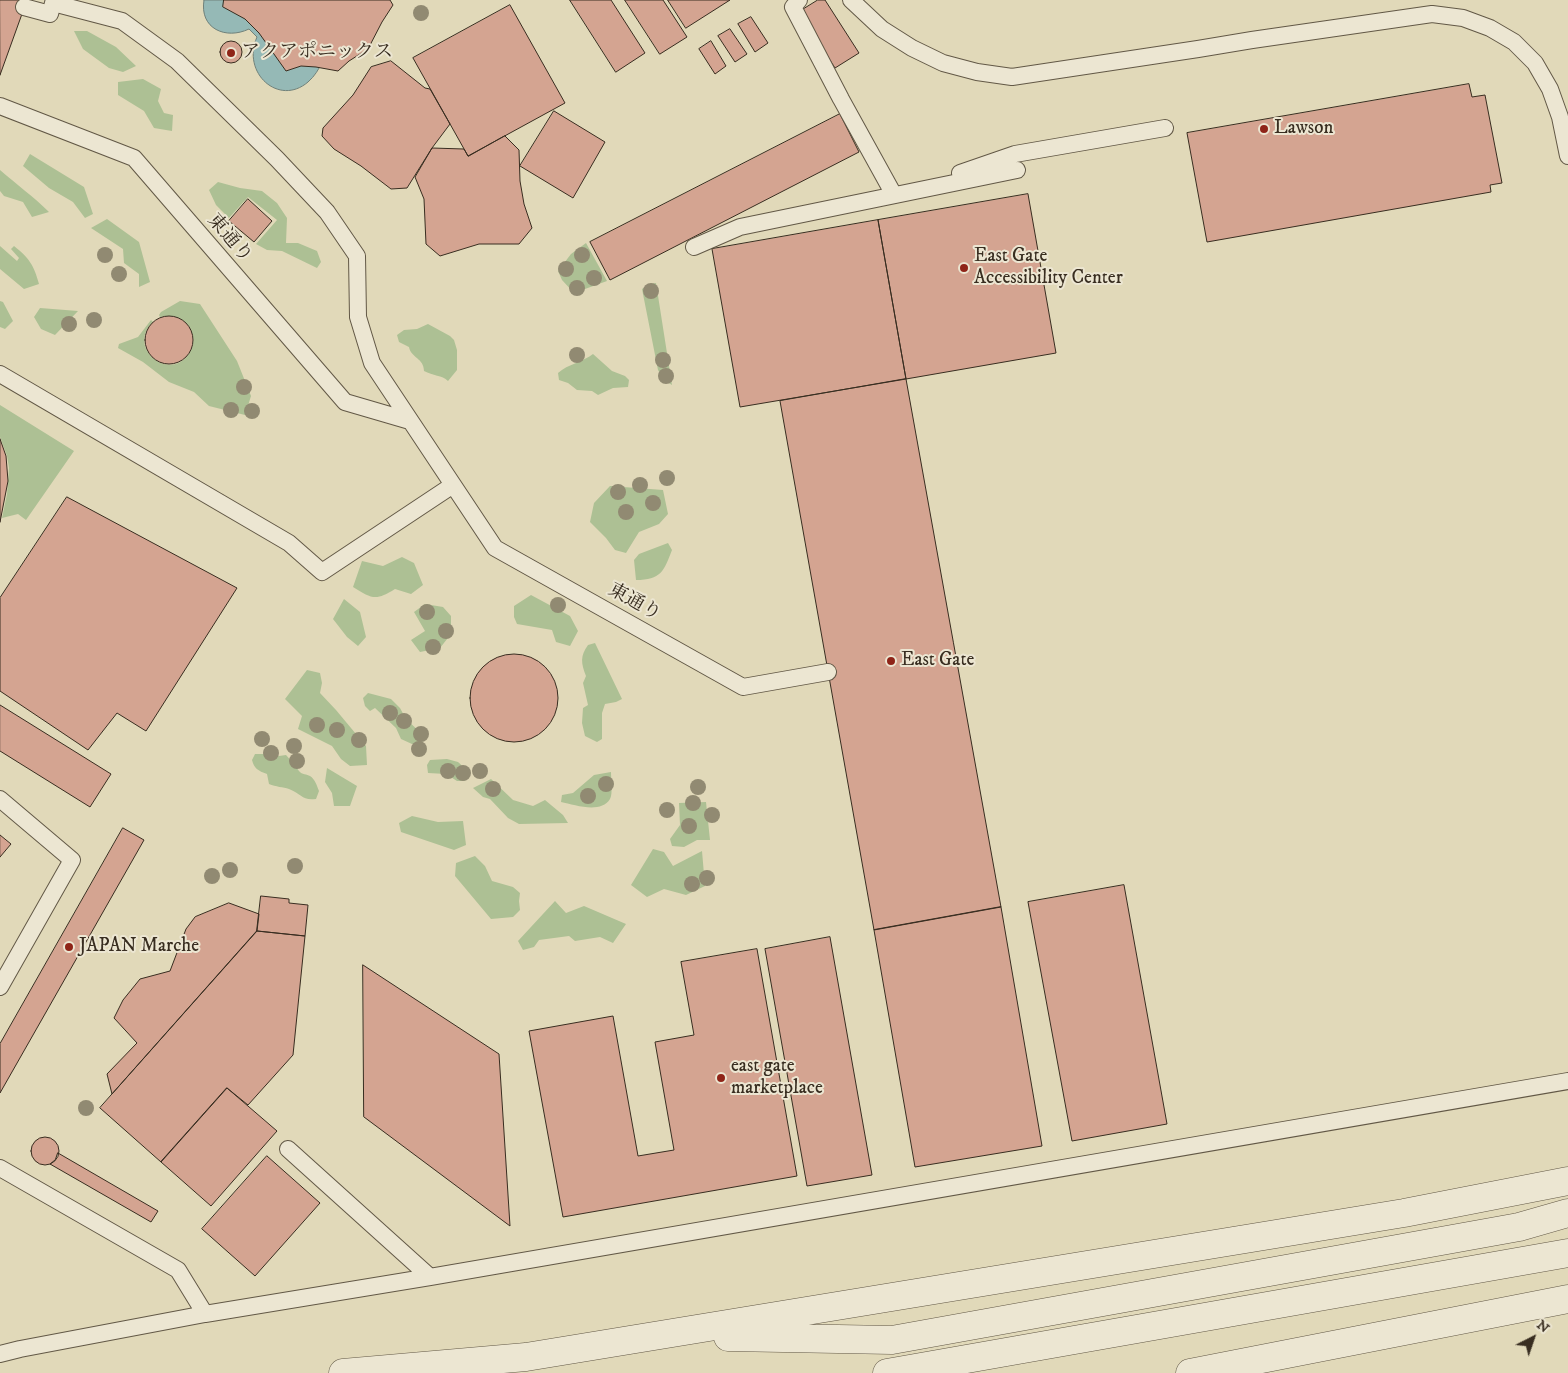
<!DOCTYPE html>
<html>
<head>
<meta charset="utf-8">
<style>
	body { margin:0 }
	#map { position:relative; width:1568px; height:1373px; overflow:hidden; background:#e1d9b9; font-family:"IM FELL DW Pica",serif }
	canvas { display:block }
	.north { position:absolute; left:1508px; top:1313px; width:50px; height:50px; -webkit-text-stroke:4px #ece6d2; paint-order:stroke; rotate:41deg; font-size:14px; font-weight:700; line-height:20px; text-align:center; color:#382d20 }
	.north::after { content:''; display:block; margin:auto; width:18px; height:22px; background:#382d20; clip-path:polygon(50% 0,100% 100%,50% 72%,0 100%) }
</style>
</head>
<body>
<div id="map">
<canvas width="1568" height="1373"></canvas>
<div class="north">N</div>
</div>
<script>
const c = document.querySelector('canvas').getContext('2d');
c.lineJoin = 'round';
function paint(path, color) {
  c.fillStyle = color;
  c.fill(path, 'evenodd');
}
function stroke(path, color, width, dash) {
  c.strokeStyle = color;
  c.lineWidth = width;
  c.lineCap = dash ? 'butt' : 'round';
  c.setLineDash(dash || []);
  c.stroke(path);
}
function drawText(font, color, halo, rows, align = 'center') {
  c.font = font + ' "IM FELL DW Pica","Noto Serif JP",serif';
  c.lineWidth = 4;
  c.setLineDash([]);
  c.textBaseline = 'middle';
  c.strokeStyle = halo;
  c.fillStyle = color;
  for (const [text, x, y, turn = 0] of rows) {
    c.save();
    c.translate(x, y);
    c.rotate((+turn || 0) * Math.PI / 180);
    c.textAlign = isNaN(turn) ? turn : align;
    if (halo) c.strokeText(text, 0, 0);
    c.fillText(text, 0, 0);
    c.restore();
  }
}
const green = new Path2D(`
	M 74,31 L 87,31 L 116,47 L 136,66 L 123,72 L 109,68 L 83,49 Z
	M 143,79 L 161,89 L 158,101 L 164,113 L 173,115 L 172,131 L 154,128 L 144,111 L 118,95 L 118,82 Z
	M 30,154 L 84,187 L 93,214 L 85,218 L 73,202 L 49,188 L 23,166 Z
	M 0,170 C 16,184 34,197 49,212 L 32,217 L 23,202 L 4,196 L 0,191 Z
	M 218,182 L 240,188 L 262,191 L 277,203 L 287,218 L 286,243 L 298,243 L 317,251 L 321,262 L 317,268 L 282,251 L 267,250 L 256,244 L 277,220 L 248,197 L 229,218 L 216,205 L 209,190 Z
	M 107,219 L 139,242 L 150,282 L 139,287 L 139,274 L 124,263 L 123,249 L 91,228 Z
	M 586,243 L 607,281 L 574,293 L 562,280 L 558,271 L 571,254 Z
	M 0,246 L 17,261 L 19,258 L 11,249 L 14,246 C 29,258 34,265 39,284 L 24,289 L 0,269 Z
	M 656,283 L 672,385 L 664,380 L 658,370 L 642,289 L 650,284 Z
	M 0,301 L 3,302 L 13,321 L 5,329 L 0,327 Z
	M 180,301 L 200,304 L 237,361 L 251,396 L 245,415 L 209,406 L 194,392 L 169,382 L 143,362 L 118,348 L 119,344 L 138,337 L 151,320 L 153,322 C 126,347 168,382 188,355 C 192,350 194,343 193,337 C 190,321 175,314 160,317 L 159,315 L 161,312 Z
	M 40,308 L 78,311 L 55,335 L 41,329 L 34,317 Z
	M 428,324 L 450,336 L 454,340 L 457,350 L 457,370 L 448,381 C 442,375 433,376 424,371 C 424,358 411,358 409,347 L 399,342 L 397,335 L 404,330 L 417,329 Z
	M 593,354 L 612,371 L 625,376 L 629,380 L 628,387 L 613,388 L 598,395 L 592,391 L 577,390 L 568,383 L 559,380 L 558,373 C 568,364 583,362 593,354 Z
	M 0,405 L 74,451 L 26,520 L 18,514 L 2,518 L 7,494 L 9,468 L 7,456 L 0,437 Z
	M 610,486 L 663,490 L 668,514 L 659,524 L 639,532 L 626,553 L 615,550 L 606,538 L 590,522 L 594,503 Z
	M 668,543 L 672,550 C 664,571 661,580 636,580 L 634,560 L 639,554 Z
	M 402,557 L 414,563 L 423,585 L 411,594 L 395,589 C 376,601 372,599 353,587 L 362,561 L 383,566 Z
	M 531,595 L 570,616 L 578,631 L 570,646 L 556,642 L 552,630 L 517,624 L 514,617 L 514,606 Z
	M 344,599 L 360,612 L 366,637 L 358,646 L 347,637 L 333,619 Z
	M 425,604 L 443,607 L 451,616 L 451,634 L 440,648 L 420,652 L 411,640 L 425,631 L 414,612 Z
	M 595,643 L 622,699 L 616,702 L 605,704 L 602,713 L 602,739 L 597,742 L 585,736 L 582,723 L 583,708 L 588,705 L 583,683 L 586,676 C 581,663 580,656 588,645 Z
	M 307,670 L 320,673 L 322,683 L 320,693 L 336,710 L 366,746 L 367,765 L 350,766 L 341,759 L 332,746 L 298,729 L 302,716 L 285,699 Z
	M 368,693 L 391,699 L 400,708 L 406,719 L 422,734 L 424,741 L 412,744 L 401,739 L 396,728 L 375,708 L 370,711 L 365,706 L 363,698 Z
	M 255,754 L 264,754 L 272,757 L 286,755 C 291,760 295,766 299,771 C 302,775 307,774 310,776 C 315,779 317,786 319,791 L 316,799 C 302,801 302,794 289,789 C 283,787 276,787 269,784 L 267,774 C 258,771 254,768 252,760 Z
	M 447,759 L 458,762 L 467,770 L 465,781 L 457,781 L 446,774 L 428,773 L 427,765 L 430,760 Z
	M 327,768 L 357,786 L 350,806 L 334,806 L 332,793 L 325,782 Z
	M 611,772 C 611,779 613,794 610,799 C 601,814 575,805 561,802 L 562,795 L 573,793 L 594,775 Z
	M 491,779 L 513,800 L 533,806 L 545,800 L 563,815 L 568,823 L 519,824 L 508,818 L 490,799 L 483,797 L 473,788 Z
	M 706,802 L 710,840 L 697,840 L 684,847 L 672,846 L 670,839 L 680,825 L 679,803 Z
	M 412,816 L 438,822 L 463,821 L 466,845 L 454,850 L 401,832 L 399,823 Z
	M 653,849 L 664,852 L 673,866 L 702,851 L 705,886 L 686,895 L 664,889 L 647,897 L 631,885 Z
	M 475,856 L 485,866 L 492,881 L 513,887 L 520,893 L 519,901 L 520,910 L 513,917 L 491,919 L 455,876 L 456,863 Z
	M 555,901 L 566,913 L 584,906 L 626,924 L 613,943 L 600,937 L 575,941 L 569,936 L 539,940 L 534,947 L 523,950 L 518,941 Z`);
const water = new Path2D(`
	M 204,0 L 254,0 L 332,38 C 326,52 321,71 308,82 C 279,107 241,73 257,37 L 249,29 C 226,40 199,29 204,0 Z`);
const building = new Path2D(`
	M 0,0 L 27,0 L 0,75 Z
	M 224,0 L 390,0 L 393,5 L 382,22 L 368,49 L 349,61 L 338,71 L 316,67 L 301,66 L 286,71 L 259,33 L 245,19 L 223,7 Z
	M 570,0 L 611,0 L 645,53 L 616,72 Z
	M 625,0 L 663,0 L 687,37 L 660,54 Z
	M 668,0 L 730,0 L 686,28 Z
	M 818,0 L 825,0 L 859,53 L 835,68 L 799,12 Z
	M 510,5 L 565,103 L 468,156 L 413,58 Z
	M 751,17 L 768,43 L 755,52 L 738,24 Z
	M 730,29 L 747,54 L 735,62 L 718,36 Z
	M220 52a11 11 0 1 1 22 0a11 11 0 1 1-22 0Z
	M 711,41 L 726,66 L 715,74 L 699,49 Z
	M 391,61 L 425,88 L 430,89 L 450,124 L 432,148 L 407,188 L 391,189 L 361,166 L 334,149 L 322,136 L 323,128 L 353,95 L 371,67 Z
	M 1469,84 L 1472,97 L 1485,95 L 1502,183 L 1490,185 L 1491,192 L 1207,242 L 1187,133 Z
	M 554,111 L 605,142 L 573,198 L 520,166 Z
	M 840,114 L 859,152 L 610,280 L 590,242 Z
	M 505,136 L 519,150 L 520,181 L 524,204 L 532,228 L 519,244 L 479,244 L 440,256 L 426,244 L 424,199 L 415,177 L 432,148 L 464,149 L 468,156 Z
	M 1028,194 L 1056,353 L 906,379 L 878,220 Z
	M 248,199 L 272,221 L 254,242 L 229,221 Z
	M 878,220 L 906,379 L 740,407 L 712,249 Z
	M145 340a24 24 0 1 1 48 0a24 24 0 1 1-48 0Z
	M 906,379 L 1001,907 L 874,930 L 780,401 Z
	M 0,439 L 6,456 L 8,481 L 0,522 Z
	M 67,497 L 237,588 L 146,731 L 117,713 L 88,750 L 0,691 L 0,598 Z
	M470 698a44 44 0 1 1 88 0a44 44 0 1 1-88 0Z
	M 0,705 L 111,774 L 90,807 L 0,751 Z
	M 123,828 L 144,840 L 0,1093 L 0,1044 Z
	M 0,835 L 11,844 L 0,857 Z
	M 1124,885 L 1167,1124 L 1072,1141 L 1028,902 Z
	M 261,896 L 289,899 L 289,903 L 308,905 L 305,936 L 257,931 Z
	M 229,903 L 259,914 L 257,931 L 112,1094 L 107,1074 L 137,1043 L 114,1018 L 123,1000 L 140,979 L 170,971 L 186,929 L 195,917 Z
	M 1001,907 L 1042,1146 L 915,1167 L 874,930 Z
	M 257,931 L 305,936 L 293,1055 L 248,1105 L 227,1088 L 161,1162 L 100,1108 Z
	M 830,937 L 872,1175 L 807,1186 L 765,949 Z
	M 757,949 L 797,1176 L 563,1217 L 529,1031 L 613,1016 L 638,1156 L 674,1150 L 655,1042 L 694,1035 L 681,962 Z
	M 363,965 L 499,1054 L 510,1226 L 364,1117 Z
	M 227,1088 L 277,1131 L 211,1206 L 161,1162 Z
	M31 1151a14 14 0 1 1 28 0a14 14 0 1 1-28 0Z
	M 58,1153 L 158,1211 L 151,1222 L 50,1164 L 55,1160 Z
	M 267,1156 L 320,1203 L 255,1276 L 202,1229 Z`);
const service = new Path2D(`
	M 799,0 L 793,7 L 841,99 L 894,195
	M 851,0 L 882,29 L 912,48 L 943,63 L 977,72 L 1012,77 L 1198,49 L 1252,40 L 1432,14 L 1463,18 L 1490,28 L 1514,42 L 1535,63 L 1550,89 L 1560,117 L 1568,156
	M 24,7 L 50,14 L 53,3 L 122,21 L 177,61 L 277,159 L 327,212 L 357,256 L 358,317 L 372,363 L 495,548 L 743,687 L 828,672
	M 0,106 L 134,158 L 345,402 L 410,421
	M 960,173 L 1015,154 L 1165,128
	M 694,247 L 740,227 L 1017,170
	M 0,374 L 289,543 L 322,572 L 453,485
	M 0,799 L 72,860 L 0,987
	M 288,1149 L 430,1277
	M 0,1168 L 178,1270 L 205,1314
	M 0,1354 L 20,1349 L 205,1314 L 430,1277 L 1568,1081`);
const tertiary = new Path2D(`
	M 728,1337 L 892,1340 L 1519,1227 L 1568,1213
	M 343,1373 L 526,1357 L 1404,1213 L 1568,1181
	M 887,1373 L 1568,1253
	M 1190,1373 L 1568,1299`);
const trees = [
	[421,13],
	[105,255],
	[582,255],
	[566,269],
	[119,274],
	[594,278],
	[577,288],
	[651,291],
	[94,320],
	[69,324],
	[577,355],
	[663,360],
	[666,376],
	[244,387],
	[231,410],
	[252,411],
	[667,478],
	[640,485],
	[618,492],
	[653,503],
	[626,512],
	[558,605],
	[427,612],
	[446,631],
	[433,647],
	[390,713],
	[404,721],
	[317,725],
	[337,730],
	[421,734],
	[262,739],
	[359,740],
	[294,746],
	[419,749],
	[271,753],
	[297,761],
	[448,771],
	[480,771],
	[463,773],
	[606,784],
	[698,787],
	[493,789],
	[588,796],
	[693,803],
	[667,810],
	[712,815],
	[689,826],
	[295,866],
	[230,870],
	[212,876],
	[707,878],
	[692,884],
	[86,1108]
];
const markers = [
	[231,53,5,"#8f2418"],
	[1264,129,5,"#8f2418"],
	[964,268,5,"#8f2418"],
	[891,661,5,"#8f2418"],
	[69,947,5,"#8f2418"],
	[721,1078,5,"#8f2418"]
];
const poiNames = [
	["アクアポニックス",241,53],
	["Lawson",1274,129],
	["East Gate",974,257],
	["Accessibility Center",974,279],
	["East Gate",901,661],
	["JAPAN Marche",79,947],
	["east gate",731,1067],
	["marketplace",731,1089]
];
const streetNames = [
	["東通り",229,239,49],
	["東通り",634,603,29]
];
paint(green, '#adc094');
paint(water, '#95b9b6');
stroke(water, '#70817a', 1);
paint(building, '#d4a491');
stroke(building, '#382d20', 1);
stroke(service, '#625846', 18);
stroke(tertiary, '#625846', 29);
stroke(service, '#ece6d2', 16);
stroke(tertiary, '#ece6d2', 28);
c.fillStyle = '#918a72';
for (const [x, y] of trees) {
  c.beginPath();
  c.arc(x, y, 8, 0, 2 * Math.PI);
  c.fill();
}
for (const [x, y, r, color] of markers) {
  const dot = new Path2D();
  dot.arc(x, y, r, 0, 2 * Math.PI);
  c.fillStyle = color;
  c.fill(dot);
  stroke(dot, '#ece6d2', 2);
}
drawText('19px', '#382d20', '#ece6d2', poiNames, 'left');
drawText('19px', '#382d20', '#ece6d2', streetNames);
</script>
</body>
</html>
